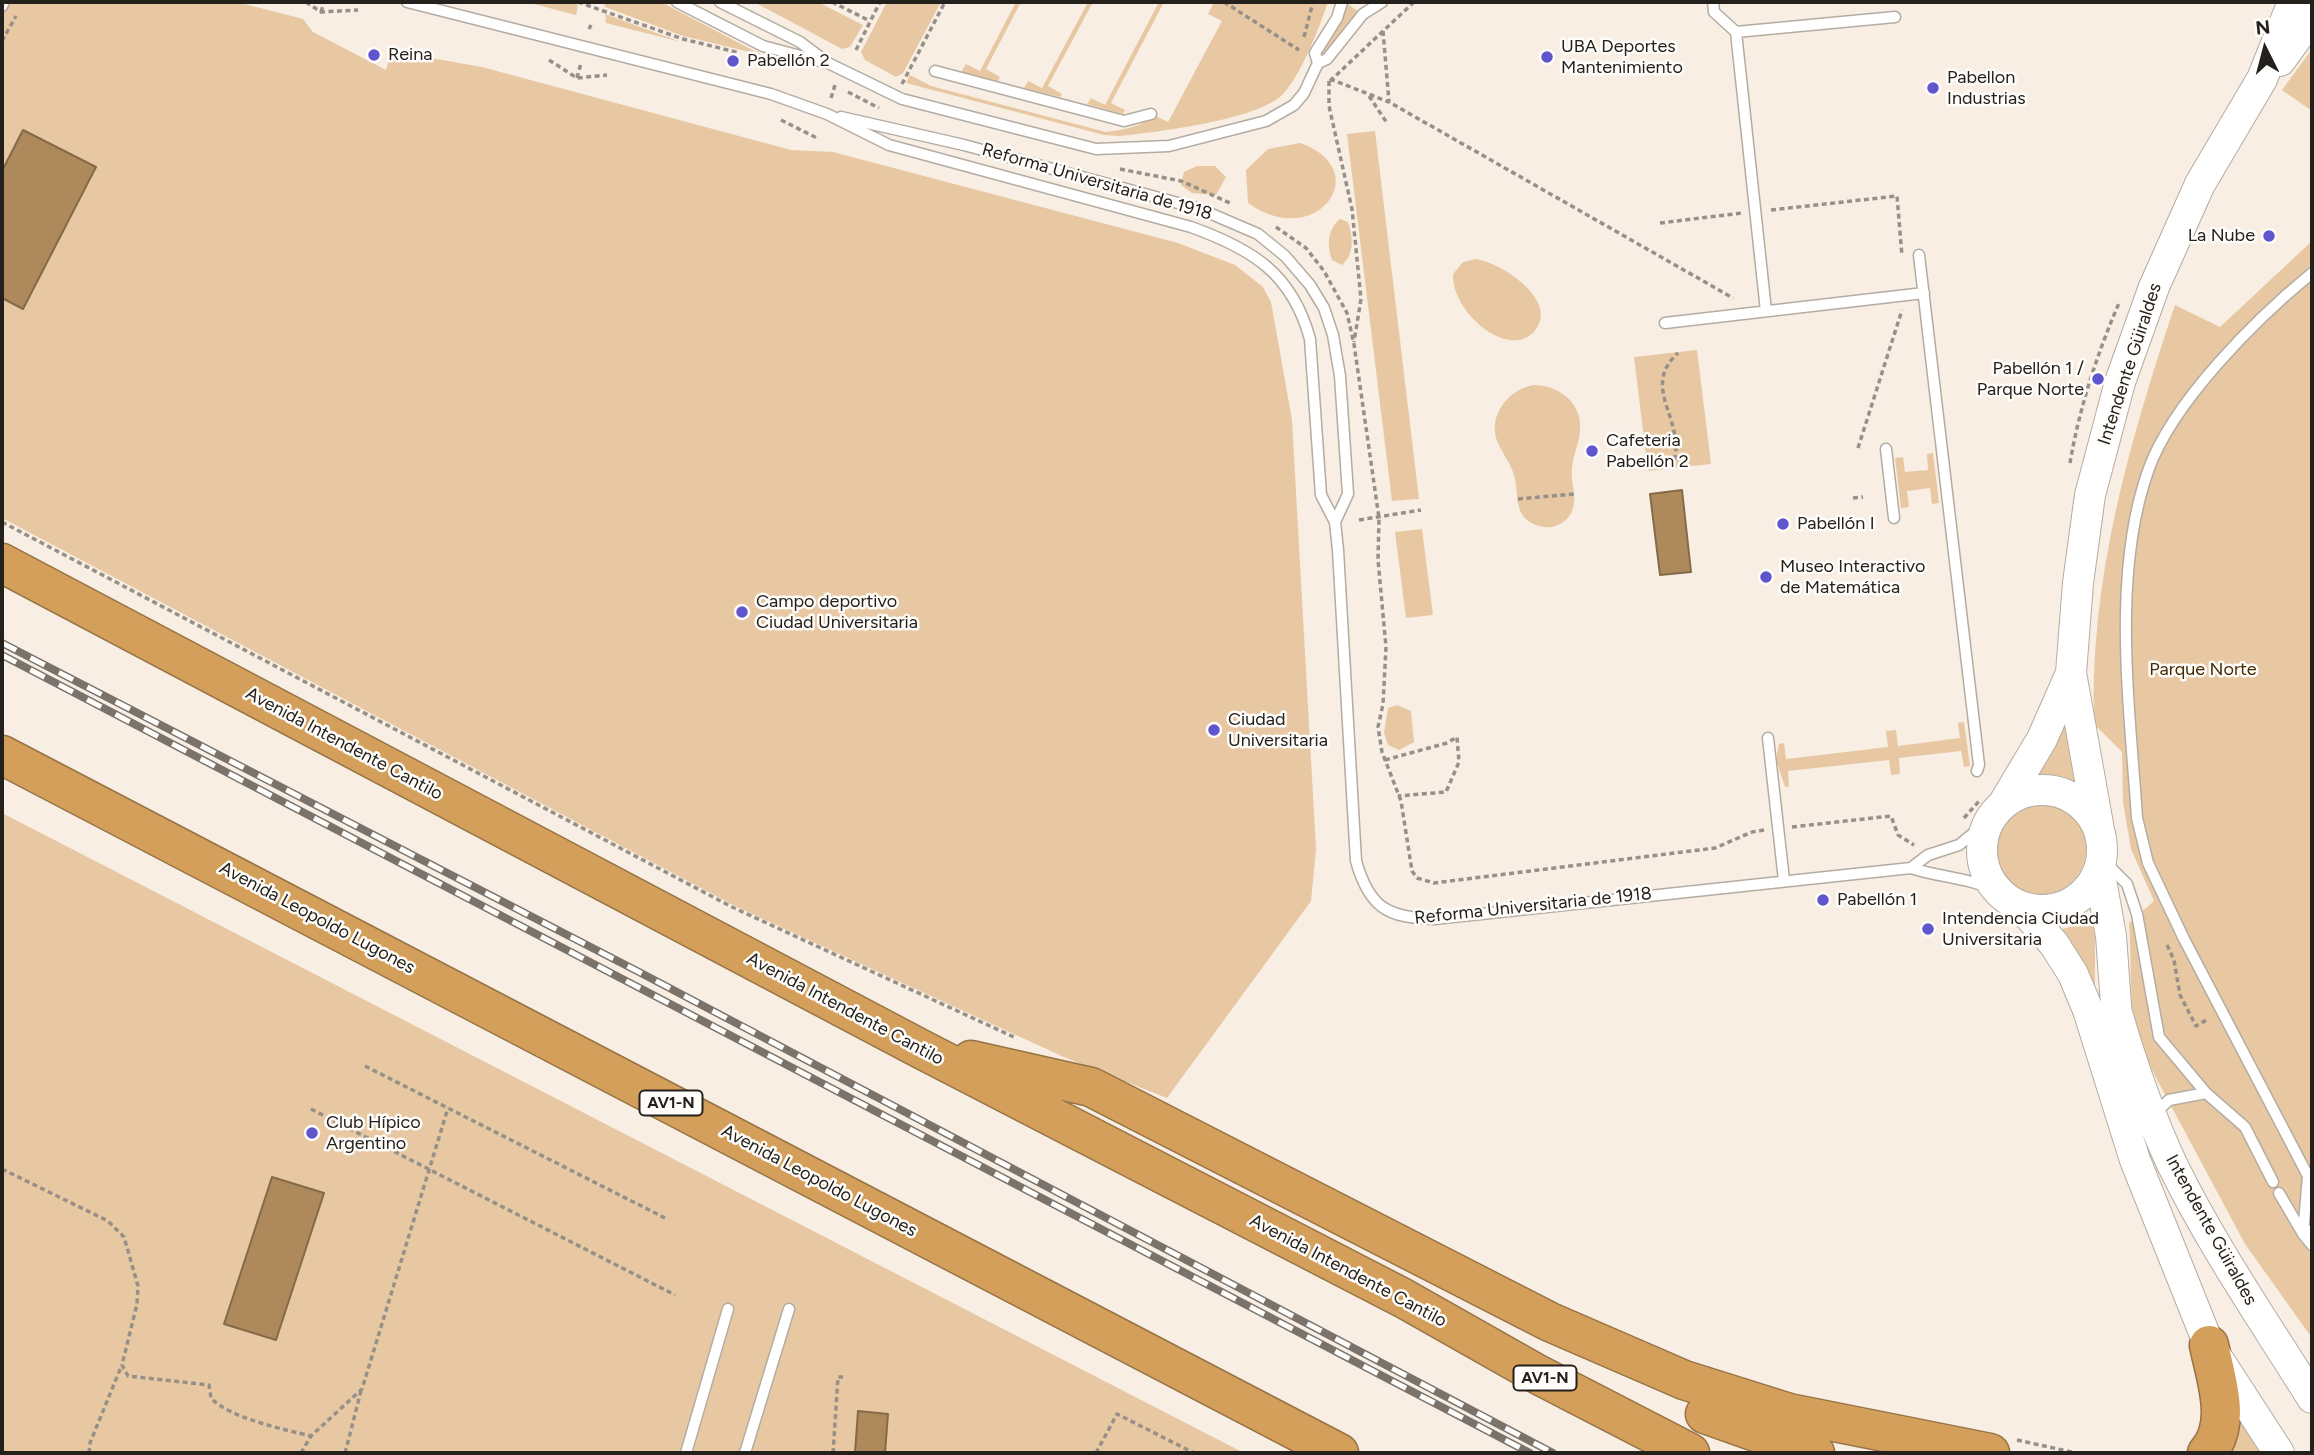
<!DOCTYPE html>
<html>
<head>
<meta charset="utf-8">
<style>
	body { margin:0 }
	#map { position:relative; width:2314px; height:1455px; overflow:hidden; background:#f8eee3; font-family:Figtree,sans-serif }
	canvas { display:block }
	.frame { position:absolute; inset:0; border:4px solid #24201c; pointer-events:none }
	.north { position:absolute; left:2230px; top:14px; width:70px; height:70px; -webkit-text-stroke:5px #fffdfa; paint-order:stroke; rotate:354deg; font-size:19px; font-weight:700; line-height:28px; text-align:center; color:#24201c }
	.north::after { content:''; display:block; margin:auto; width:24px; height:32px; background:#24201c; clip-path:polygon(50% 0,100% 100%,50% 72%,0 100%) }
</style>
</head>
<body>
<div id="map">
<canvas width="2314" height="1455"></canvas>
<div class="frame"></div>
<div class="north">N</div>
</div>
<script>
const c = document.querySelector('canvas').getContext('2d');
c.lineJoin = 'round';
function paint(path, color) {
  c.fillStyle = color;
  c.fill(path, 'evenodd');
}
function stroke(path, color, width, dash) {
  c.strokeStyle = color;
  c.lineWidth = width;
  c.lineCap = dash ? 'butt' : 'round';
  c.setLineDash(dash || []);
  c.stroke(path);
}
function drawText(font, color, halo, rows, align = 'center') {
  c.font = font + ' Figtree,sans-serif';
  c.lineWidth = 5;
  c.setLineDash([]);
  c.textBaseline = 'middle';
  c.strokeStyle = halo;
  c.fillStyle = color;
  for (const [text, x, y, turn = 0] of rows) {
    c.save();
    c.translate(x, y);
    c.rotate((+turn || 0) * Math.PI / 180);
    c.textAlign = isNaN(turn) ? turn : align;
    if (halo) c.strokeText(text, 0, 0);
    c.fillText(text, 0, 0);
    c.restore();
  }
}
const green = new Path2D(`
	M 2,2 L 237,2 L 303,19 L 313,32 L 386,70 L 391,51 L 482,67 L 791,150 L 833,152 L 1178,243 L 1235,265 L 1263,287 L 1271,302 L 1292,420 L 1316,849 L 1311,901 L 1167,1098 L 1066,1058 L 737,907 L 2,518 Z
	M 526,2 L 571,2 L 578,5 L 576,15 Z
	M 604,2 L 661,2 L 762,55 L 683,36 L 605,7 Z
	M 754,2 L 818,2 L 863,25 L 850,47 L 842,49 Z
	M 887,2 L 941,2 L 903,73 L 896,77 L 865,60 L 861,52 Z
	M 1016,2 L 1021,2 L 986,69 L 1000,77 L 998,81 L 961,72 L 966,64 L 980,71 Z
	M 1088,2 L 1093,2 L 1048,86 L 1062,94 L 1060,97 L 1024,88 L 1028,81 L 1042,88 Z
	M 1159,2 L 1164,2 L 1111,103 L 1125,110 L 1123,114 L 1087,104 L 1091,98 L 1105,105 Z
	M 1214,2 L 1328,2 C 1319,28 1302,73 1284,93 C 1260,120 1156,132 1120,136 L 1104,135 L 906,83 L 910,75 L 931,86 L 1106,132 C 1125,129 1140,128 1154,115 L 1168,122 L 1222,21 L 1208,14 Z
	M 1348,4 L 1359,12 L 1321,57 L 1321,54 Z
	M 605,14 L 681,42 L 606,23 Z
	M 2312,49 L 2312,111 L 2282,90 Z
	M 1375,131 L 1419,499 L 1392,501 L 1347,134 Z
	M 1300,143 C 1377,170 1316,252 1248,203 L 1246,170 L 1268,149 Z
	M 1197,166 L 1215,166 L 1226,177 L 1216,195 L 1192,193 L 1181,185 L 1184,172 Z
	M 1340,219 L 1348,222 C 1353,237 1355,254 1342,265 L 1332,260 C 1327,245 1327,230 1340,219 Z
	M 2312,241 L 2312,1338 L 2245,1244 L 2155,1076 C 2151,1065 2143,1057 2140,1048 C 2128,1013 2132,960 2129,923 L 2154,901 L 2131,849 L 2123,802 L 2122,752 L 2094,724 C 2089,580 2130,440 2175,305 L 2220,327 Z
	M 1476,259 C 1500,262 1562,301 1534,332 C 1507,360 1451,311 1453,274 L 1463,262 Z
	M 1697,350 L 1711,464 L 1648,471 L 1634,357 Z
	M 1533,385 C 1559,385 1583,403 1580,431 C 1579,444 1573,455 1572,468 C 1570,482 1578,497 1572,511 C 1569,519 1561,525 1552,527 C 1542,528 1530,525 1523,516 C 1515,505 1518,488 1514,475 C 1510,462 1502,453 1497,441 C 1488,415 1508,390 1533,385 Z
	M 1933,453 L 1939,503 L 1932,504 L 1930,488 L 1907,491 L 1909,507 L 1901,508 L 1895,458 L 1903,457 L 1905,472 L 1928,470 L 1927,454 Z
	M 1422,529 L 1433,615 L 1406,618 L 1395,532 Z
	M 1397,705 L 1411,711 L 1414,742 L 1399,750 L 1388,745 L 1384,733 L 1388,708 Z
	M 2067,718 L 2077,783 L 2045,775 L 2034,777 Z
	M 1964,722 L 1970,766 L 1964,767 L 1961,751 L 1899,758 L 1900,774 L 1891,775 L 1889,760 L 1788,771 L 1789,787 L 1785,787 L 1776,760 L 1779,744 L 1784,743 L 1786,759 L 1888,747 L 1886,731 L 1896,730 L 1898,746 L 1960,738 L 1958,723 Z
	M1994 849a46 46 0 1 1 92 0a46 46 0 1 1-92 0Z
	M 2,813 L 1244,1453 L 2,1453 Z
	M 2095,914 L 2095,992 L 2058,930 L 2082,924 Z
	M 2243,1424 L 2262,1453 L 2223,1453 L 2239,1425 Z`);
const water = new Path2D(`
	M 23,130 L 96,167 L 23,309 L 2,298 L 2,171 Z
	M 1682,490 L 1691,572 L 1660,575 L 1650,494 Z
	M 272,1177 L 324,1193 L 276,1340 L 224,1324 Z
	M 858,1411 L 888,1414 L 885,1453 L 855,1453 Z`);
const path = new Path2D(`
	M 306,2 L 321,12 L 358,10
	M 578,2 L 683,39 L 740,53
	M 832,2 L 870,21
	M 1224,2 L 1299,50
	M 321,12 L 324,2
	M 589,29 L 591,25
	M 1383,31 L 1389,102
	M 1304,37 L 1313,2
	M 2,41 L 16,16
	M 856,50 L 880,2
	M 549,60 L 577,78 L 607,75
	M 577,78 L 581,63
	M 1330,79 L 1389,102 L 1733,298
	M 1329,81 L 1329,106 L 1352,209 L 1361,299 L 1354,342
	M 1330,81 L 1414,2
	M 902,84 L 945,2
	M 848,92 L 879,108
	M 1369,96 L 1387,123
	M 831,98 L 836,82
	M 781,120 L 819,139
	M 1120,169 L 1181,181 L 1232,204
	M 1771,210 L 1897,196 L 1902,256
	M 1660,223 L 1742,213
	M 1276,227 L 1306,248 L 1324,271 L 1347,313 L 1354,344 L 1379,518 L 1378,560 L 1386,647 L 1383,704 L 1378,727 L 1382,752 L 1401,801 L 1412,871 L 1417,878 L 1434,883 L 1715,848 L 1752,832 L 1764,830
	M 1858,448 L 1902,310
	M 2070,463 C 2079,409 2097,354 2119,303
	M 1672,468 C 1690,422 1638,389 1678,353
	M 1853,498 L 1863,497
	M 1518,499 L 1574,494
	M 1359,520 L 1421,510
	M 2,522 L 732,907 L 1016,1038
	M 1385,760 L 1447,743 L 1457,737 L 1459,762 L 1446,792 L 1398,796
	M 1964,818 L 1980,800
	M 1792,827 L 1891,816 L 1898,835 L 1914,845
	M 2167,945 L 2174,960 L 2180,995 L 2196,1026 L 2208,1019
	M 365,1066 L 665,1218
	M 311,1109 L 675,1295
	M 2,1169 L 108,1221 L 124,1237 L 138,1286 L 137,1304 L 122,1365 L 128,1376 L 209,1385 L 211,1398 C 229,1418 286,1430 311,1436
	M 2017,1440 L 2076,1453
	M 89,1453 L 90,1443 L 121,1367
	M 301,1453 L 311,1436 L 362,1389 L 448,1108
	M 345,1453 L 361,1391
	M 833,1453 L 838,1377 L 843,1377
	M 1096,1453 L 1117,1414 L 1194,1453`);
const service = new Path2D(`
	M 407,2 L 771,94 L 827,114 L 889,145 L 1191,227 C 1252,249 1292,273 1310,339 L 1321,495 L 1335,522 L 1338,550 L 1356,861 C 1369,907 1387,918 1434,919 L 1911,868 C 1941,878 1971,877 2000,893
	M 677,2 L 763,46 L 823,62
	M 720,2 L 800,42 L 828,63 L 902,99 L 1096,149 L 1169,146 L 1266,121 L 1294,105 L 1304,93 L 1318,63
	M 1342,2 L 1337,18 L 1315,53 L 1318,63 L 1327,59 L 1363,14 L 1382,2
	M 1713,2 L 1714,12 L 1736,32 L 1766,311
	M 2,6 L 4,2
	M 1736,32 L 1895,17
	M 935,71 L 1124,121 L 1151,114
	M 841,117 L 964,145 L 1200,209 L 1258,234 L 1285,256 L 1310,285 L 1324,308 L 1333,335 L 1340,376 L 1348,494 L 1335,522
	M 1919,255 L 1979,765 L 1977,771
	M 2312,273 C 2257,318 2172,402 2148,471 C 2111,576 2130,709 2137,818 L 2148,863 L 2184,939 L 2308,1176 L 2303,1234 L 2312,1245
	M 1665,323 L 1924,293
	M 1886,449 L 1894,518
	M 1768,738 L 1784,880
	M 2106,863 L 2127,884 L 2137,914 L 2159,1037 L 2206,1093 L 2245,1127 L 2273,1182
	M 1911,868 L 1928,855 L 1959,845 L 1988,821
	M 2153,1115 L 2169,1100 L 2206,1093
	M 2279,1193 L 2303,1234 L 2312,1230
	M 686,1453 L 728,1309
	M 745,1453 L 789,1309`);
const secondary = new Path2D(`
	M 2280,61 L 2312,17
	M1982 850a60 60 0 1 1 120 0a60 60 0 1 1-120 0Z
	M 2005,801 L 2042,739 L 2071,673
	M 2099,830 L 2071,673 L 2078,583 L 2090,495 L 2120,382 L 2154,287 L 2200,184 L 2262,79 L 2293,2
	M 2099,869 L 2111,936 L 2118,1032
	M 2020,906 L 2054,944 L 2073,974 L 2088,1010 L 2135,1160 L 2209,1345 L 2279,1453
	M 2117,1013 C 2132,1064 2149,1115 2172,1164 C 2212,1246 2264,1321 2312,1398`);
const motorway = new Path2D(`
	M 2,563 L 919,1048 L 1403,1298 L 1539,1375 L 1690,1453
	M 2,755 L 1339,1453
	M 971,1060 L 1091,1087 L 1550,1322 L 1684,1380 L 1789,1413 L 1990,1453
	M 1705,1414 L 1815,1453
	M 2207,1453 C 2233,1424 2216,1379 2209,1345`);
const rail = new Path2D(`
	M 2,643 L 639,972 L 1553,1453
	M 2,655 L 1530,1453`);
const markers = [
	[374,55,7,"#5f56ce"],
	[1547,57,7,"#5f56ce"],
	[733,61,7,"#5f56ce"],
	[1933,88,7,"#5f56ce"],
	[2269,236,7,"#5f56ce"],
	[2098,379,7,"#5f56ce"],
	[1592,451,7,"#5f56ce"],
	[1783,524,7,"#5f56ce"],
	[1766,577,7,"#5f56ce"],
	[742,612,7,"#5f56ce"],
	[1214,730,7,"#5f56ce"],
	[1823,900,7,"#5f56ce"],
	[1928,929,7,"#5f56ce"],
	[312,1133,7,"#5f56ce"]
];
const shields = [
	[671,1103,63],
	[1545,1378,63]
];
const shieldNames = [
	["AV1-N",671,1103],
	["AV1-N",1545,1378]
];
const poiNames = [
	["UBA Deportes",1561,47],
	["Mantenimiento",1561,68],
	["Reina",388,55],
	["Pabellón 2",747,61],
	["Pabellon",1947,78],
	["Industrias",1947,99],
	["La Nube",2255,236,"right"],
	["Pabellón 1 /",2084,369,"right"],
	["Parque Norte",2084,390,"right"],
	["Cafeteria",1606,441],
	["Pabellón 2",1606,462],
	["Pabellón I",1797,524],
	["Museo Interactivo",1780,567],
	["de Matemática",1780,588],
	["Campo deportivo",756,602],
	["Ciudad Universitaria",756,623],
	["Ciudad",1228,720],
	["Universitaria",1228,741],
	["Pabellón 1",1837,900],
	["Intendencia Ciudad",1942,919],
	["Universitaria",1942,940],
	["Club Hípico",326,1123],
	["Argentino",326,1144]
];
const streetNames = [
	["Reforma Universitaria de 1918",1097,182,16],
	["Intendente Güiraldes",2130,364,-72],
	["Avenida Intendente Cantilo",344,744,28],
	["Reforma Universitaria de 1918",1533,906,-6],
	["Avenida Leopoldo Lugones",317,918,28],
	["Avenida Intendente Cantilo",845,1009,28],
	["Avenida Leopoldo Lugones",819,1181,28],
	["Intendente Güiraldes",2211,1230,61],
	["Avenida Intendente Cantilo",1348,1271,28]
];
const parkNames = [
	["Parque Norte",2203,670]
];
paint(green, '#e7c8a3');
paint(water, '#ae895b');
stroke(water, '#856a48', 2);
stroke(service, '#b5aca1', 13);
stroke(secondary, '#b5aca1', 32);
stroke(motorway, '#967345', 41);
stroke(path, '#979088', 3.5, [5, 3.5]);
stroke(service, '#fff', 10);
stroke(secondary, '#fff', 30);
stroke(motorway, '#d39f5b', 38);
stroke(rail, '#79736c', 8);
stroke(rail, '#fffdfa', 5, [16]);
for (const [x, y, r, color] of markers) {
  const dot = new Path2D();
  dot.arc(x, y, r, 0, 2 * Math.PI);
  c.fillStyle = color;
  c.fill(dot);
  stroke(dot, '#fffdfa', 2.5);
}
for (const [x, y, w] of shields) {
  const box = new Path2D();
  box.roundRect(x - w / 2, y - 12.5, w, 25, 5);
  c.fillStyle = '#fffdfa';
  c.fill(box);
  stroke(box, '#24201c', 2);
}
drawText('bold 16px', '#24201c', null, shieldNames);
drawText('18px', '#24201c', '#fffdfa', poiNames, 'left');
drawText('18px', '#24201c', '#fffdfa', streetNames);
drawText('18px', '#442a03', '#fffdfa', parkNames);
</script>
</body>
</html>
